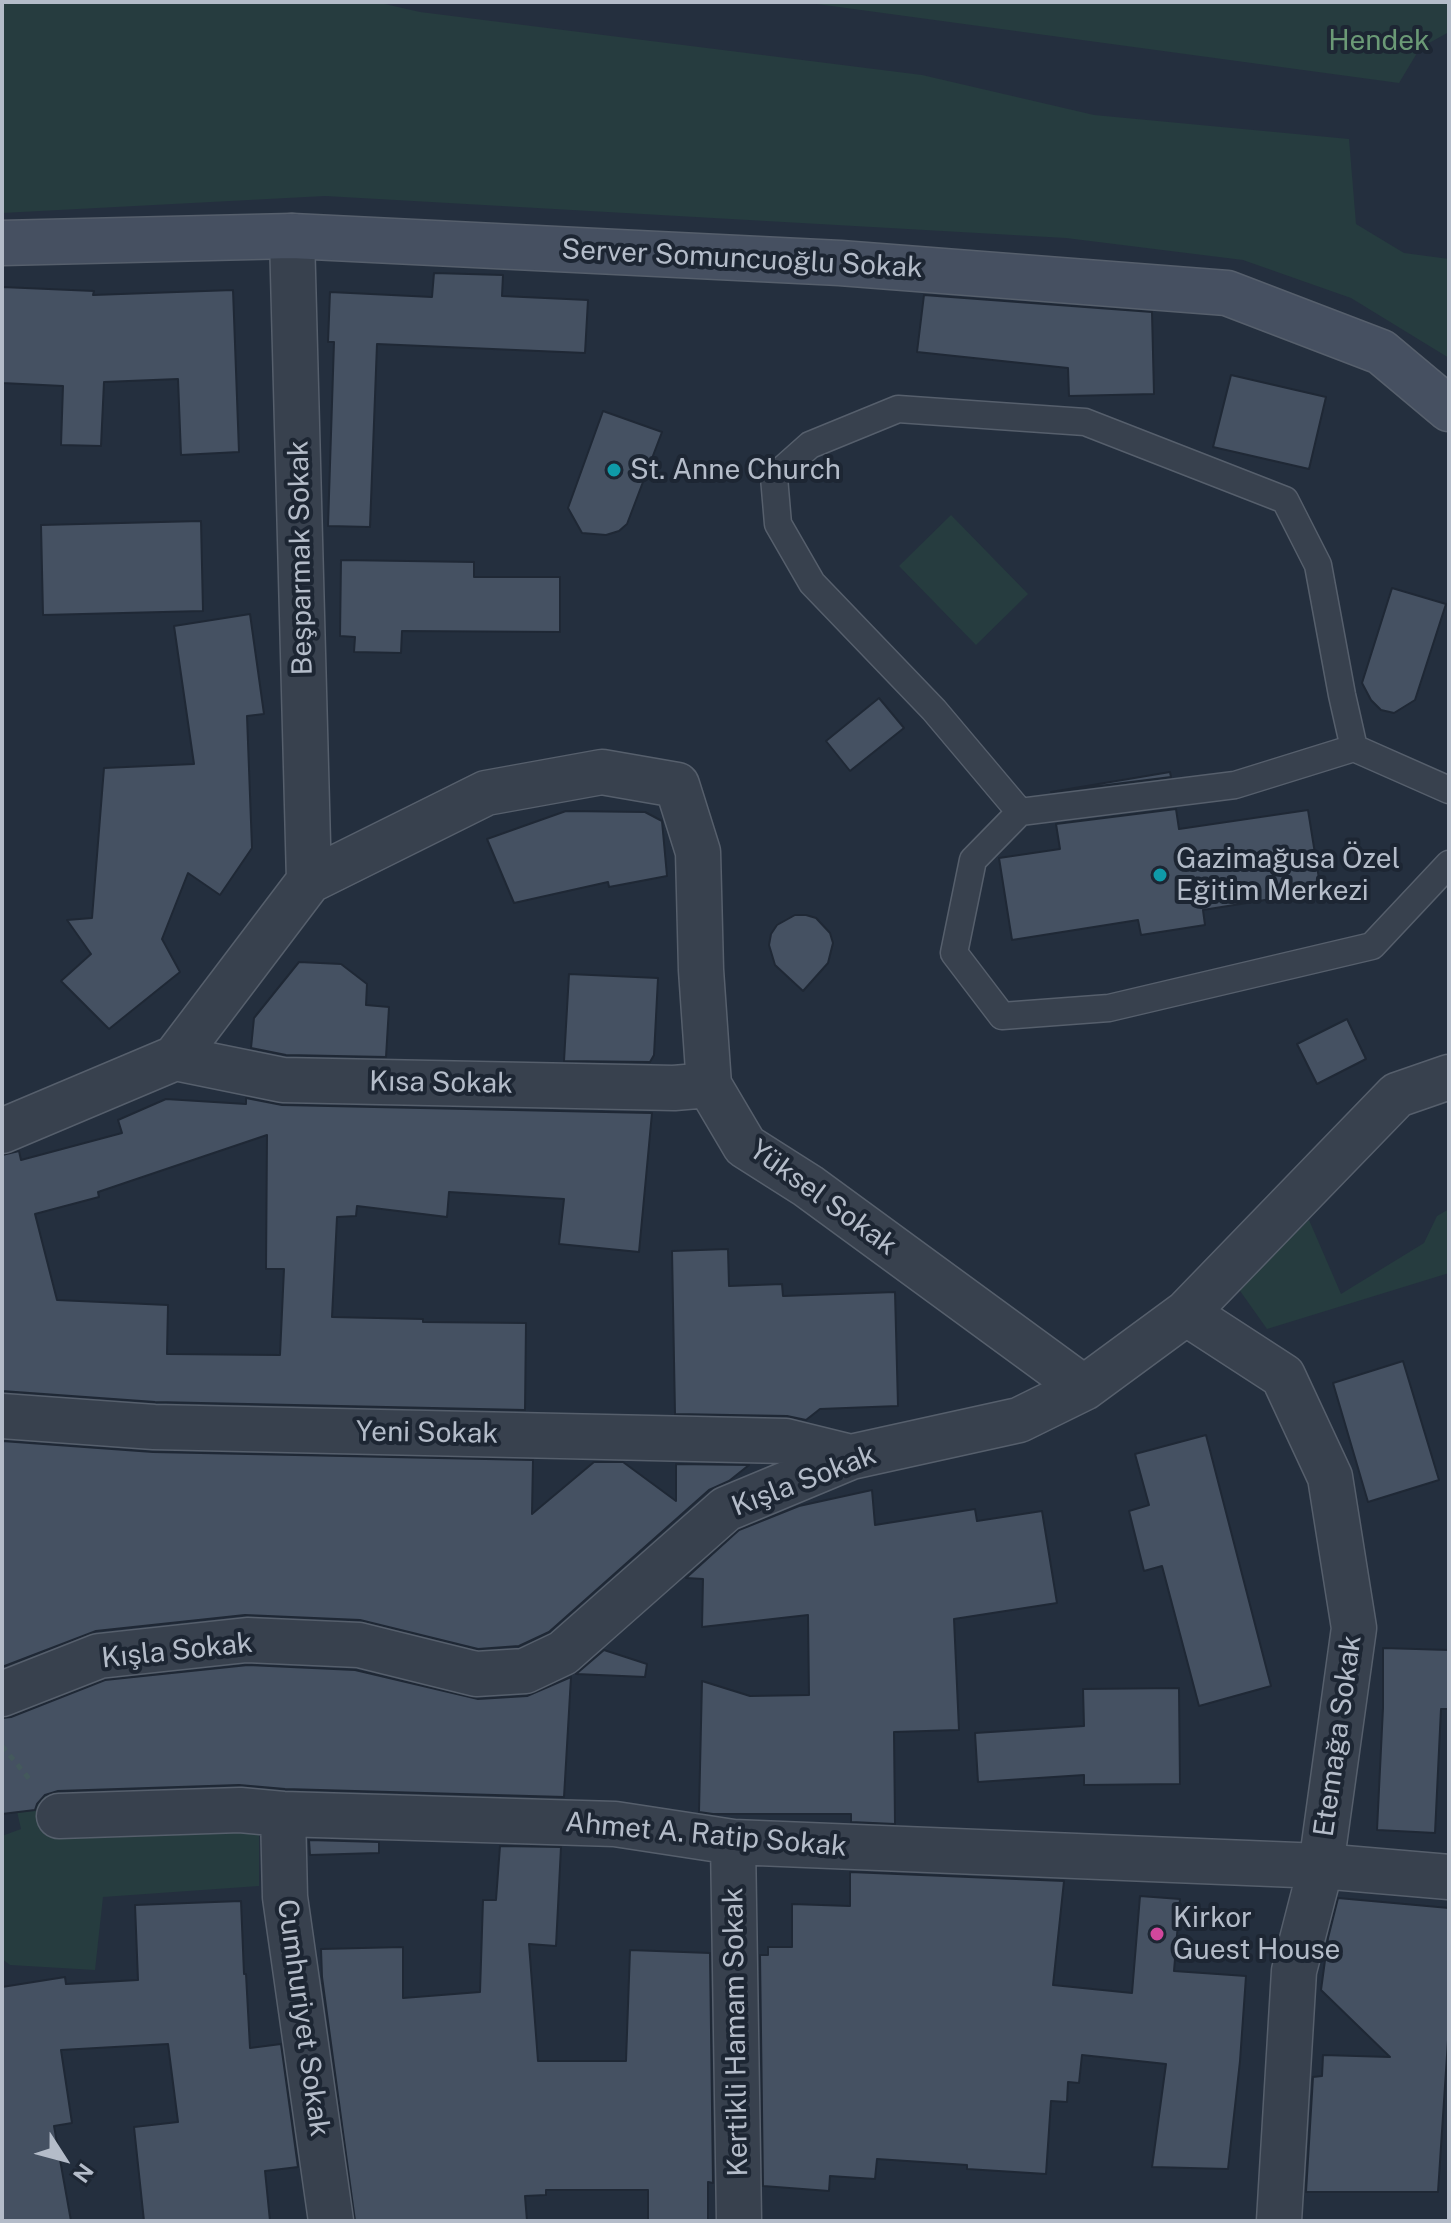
<!DOCTYPE html>
<html>
<head>
<meta charset="utf-8">
<style>
	body { margin:0 }
	#map { position:relative; width:1451px; height:2223px; overflow:hidden; background:#242f3e; font-family:"Public Sans",sans-serif }
	canvas { display:block }
	.frame { position:absolute; inset:0; border:4px solid #b4bcc9; pointer-events:none }
	.north { position:absolute; left:24px; top:2119px; width:80px; height:80px; -webkit-text-stroke:6px #1d2633; paint-order:stroke; rotate:126deg; font-size:22px; font-weight:700; line-height:32px; text-align:center; color:#b4bcc9 }
	.north::after { content:''; display:block; margin:auto; width:28px; height:36px; background:#b4bcc9; clip-path:polygon(50% 0,100% 100%,50% 72%,0 100%) }
</style>
</head>
<body>
<div id="map">
<canvas width="1451" height="2223"></canvas>
<div class="frame"></div>
<div class="north">N</div>
</div>
<script>
const c = document.querySelector('canvas').getContext('2d');
c.lineJoin = 'round';
function paint(path, color) {
  c.fillStyle = color;
  c.fill(path, 'evenodd');
}
function stroke(path, color, width, dash) {
  c.strokeStyle = color;
  c.lineWidth = width;
  c.lineCap = dash ? 'butt' : 'round';
  c.setLineDash(dash || []);
  c.stroke(path);
}
function drawText(font, color, halo, rows, align = 'center') {
  c.font = font + ' "Public Sans",sans-serif';
  c.lineWidth = 8;
  c.setLineDash([]);
  c.textBaseline = 'middle';
  c.strokeStyle = halo;
  c.fillStyle = color;
  for (const [text, x, y, turn = 0] of rows) {
    c.save();
    c.translate(x, y);
    c.rotate((+turn || 0) * Math.PI / 180);
    c.textAlign = isNaN(turn) ? turn : align;
    if (halo) c.strokeText(text, 0, 0);
    c.fillText(text, 0, 0);
    c.restore();
  }
}
const green = new Path2D(`
	M 2,2 L 376,2 L 420,12 L 922,75 L 1094,115 L 1349,139 L 1356,224 L 1404,253 L 1449,259 L 1449,358 L 1351,298 L 1243,260 L 1066,238 L 325,196 L 2,213 Z
	M 802,2 L 1449,2 L 1449,32 L 1420,48 L 1399,83 Z
	M 951,515 L 1028,594 L 976,645 L 899,566 Z
	M 1449,1209 L 1449,1273 L 1267,1329 L 1238,1288 L 1309,1220 L 1341,1294 L 1424,1243 L 1437,1216 Z
	M 8,1771 L 36,1772 L 61,1827 L 259,1827 L 259,1886 L 103,1897 L 95,1970 L 10,1965 L 2,1959 L 2,1836 L 21,1829 Z`);
const building = new Path2D(`
	M 434,273 L 503,275 L 502,296 L 588,300 L 585,353 L 377,344 L 370,527 L 328,526 L 334,342 L 328,342 L 330,292 L 432,297 Z
	M 2,287 L 94,291 L 93,295 L 233,290 L 239,452 L 181,455 L 178,379 L 104,382 L 101,446 L 61,445 L 63,386 L 2,383 Z
	M 924,295 L 1152,312 L 1154,394 L 1069,396 L 1068,368 L 917,352 Z
	M 1231,375 L 1326,397 L 1309,469 L 1213,447 Z
	M 603,411 L 662,432 L 627,524 L 619,531 L 606,535 L 582,533 L 568,508 Z
	M 201,521 L 203,611 L 43,615 L 41,525 Z
	M 341,560 L 474,562 L 474,577 L 560,577 L 560,632 L 402,631 L 401,653 L 354,652 L 355,637 L 340,636 Z
	M 1392,588 L 1446,604 L 1415,700 L 1394,713 L 1381,710 L 1371,700 L 1362,683 Z
	M 250,614 L 264,714 L 247,716 L 252,848 L 220,895 L 188,873 L 162,939 L 180,972 L 109,1029 L 61,981 L 91,954 L 67,920 L 92,918 L 104,768 L 194,764 L 174,626 Z
	M 879,698 L 904,728 L 850,771 L 826,741 Z
	M 1170,772 L 1171,777 L 1051,792 Z
	M 1176,809 L 1179,829 L 1308,810 L 1321,891 L 1203,910 L 1205,925 L 1141,935 L 1138,920 L 1012,940 L 999,858 L 1060,849 L 1056,824 Z
	M 566,811 L 645,812 L 662,821 L 667,876 L 609,887 L 608,882 L 514,903 L 487,839 Z
	M 795,915 L 806,915 L 816,918 L 830,933 L 833,943 L 828,963 L 803,991 L 775,965 L 769,945 L 771,934 L 777,925 Z
	M 299,962 L 341,964 L 367,984 L 366,1005 L 389,1007 L 386,1057 L 286,1055 L 251,1048 L 254,1018 Z
	M 569,974 L 658,978 L 654,1055 L 650,1062 L 564,1061 Z
	M 1347,1019 L 1366,1059 L 1317,1084 L 1297,1044 Z
	M 246,1098 L 282,1105 L 652,1113 L 639,1252 L 559,1244 L 564,1199 L 449,1192 L 447,1217 L 357,1206 L 356,1216 L 337,1217 L 332,1317 L 423,1319 L 423,1322 L 526,1323 L 525,1410 L 155,1402 L 2,1391 L 2,1155 L 19,1151 L 21,1160 L 122,1133 L 118,1120 L 166,1099 L 246,1104 ZM 267,1135 L 266,1269 L 284,1269 L 280,1355 L 167,1354 L 168,1305 L 57,1300 L 35,1214 L 99,1197 L 98,1192 Z
	M 728,1249 L 729,1286 L 782,1284 L 783,1296 L 895,1292 L 898,1406 L 820,1409 L 806,1420 L 787,1416 L 675,1414 L 672,1251 Z
	M 1403,1361 L 1439,1480 L 1368,1502 L 1333,1383 Z
	M 1206,1435 L 1271,1686 L 1199,1706 L 1162,1566 L 1144,1571 L 1129,1511 L 1149,1505 L 1135,1454 Z
	M 2,1441 L 153,1452 L 533,1460 L 532,1514 L 594,1462 L 623,1462 L 676,1501 L 676,1464 L 749,1465 L 729,1481 L 709,1490 L 549,1632 L 519,1646 L 478,1649 L 360,1620 L 245,1615 L 96,1631 L 2,1667 Z
	M 872,1490 L 875,1525 L 975,1509 L 977,1521 L 1042,1511 L 1057,1603 L 954,1619 L 959,1730 L 894,1732 L 895,1824 L 851,1822 L 851,1814 L 713,1814 L 699,1812 L 702,1681 L 750,1696 L 809,1695 L 808,1615 L 702,1627 L 703,1579 L 686,1578 L 739,1530 L 799,1506 Z
	M 1383,1648 L 1449,1650 L 1449,1709 L 1441,1709 L 1435,1833 L 1377,1830 L 1383,1708 Z
	M 604,1650 L 647,1664 L 645,1677 L 576,1674 Z
	M 248,1665 L 355,1670 L 478,1699 L 527,1696 L 571,1677 L 564,1797 L 285,1789 L 239,1785 L 58,1791 L 45,1795 L 37,1804 L 35,1810 L 2,1814 L 2,1718 L 11,1717 L 105,1680 Z
	M 1179,1688 L 1180,1784 L 1084,1785 L 1084,1775 L 978,1782 L 975,1733 L 1084,1726 L 1083,1689 Z
	M 309,1840 L 379,1842 L 379,1853 L 310,1855 Z
	M 500,1846 L 561,1847 L 556,1946 L 529,1944 L 538,2061 L 626,2061 L 630,1950 L 710,1953 L 713,2183 L 708,2182 L 708,2221 L 648,2221 L 648,2190 L 546,2190 L 546,2195 L 525,2196 L 527,2221 L 355,2221 L 322,1977 L 321,1949 L 403,1947 L 403,1998 L 480,1992 L 483,1900 L 496,1900 Z
	M 850,1872 L 1064,1881 L 1053,1985 L 1132,1993 L 1140,1896 L 1180,1899 L 1174,1971 L 1246,1976 L 1240,2061 L 1228,2169 L 1152,2167 L 1166,2064 L 1082,2055 L 1079,2083 L 1068,2082 L 1067,2102 L 1051,2101 L 1046,2174 L 967,2169 L 967,2165 L 877,2159 L 875,2179 L 830,2176 L 829,2191 L 763,2186 L 760,1955 L 768,1955 L 768,1947 L 792,1947 L 792,1904 L 850,1906 Z
	M 1338,1898 L 1449,1908 L 1449,2025 L 1438,2192 L 1306,2192 L 1313,2077 L 1322,2076 L 1323,2055 L 1390,2057 L 1321,1990 L 1328,1938 Z
	M 241,1901 L 244,1974 L 246,1974 L 250,2048 L 281,2044 L 298,2167 L 265,2171 L 270,2221 L 144,2221 L 134,2127 L 178,2122 L 168,2044 L 61,2050 L 72,2123 L 54,2126 L 71,2221 L 2,2221 L 2,1987 L 65,1977 L 66,1984 L 138,1980 L 135,1905 Z`);
const path = new Path2D(`
	M 2,1746 L 31,1781`);
const lane = new Path2D(`
	M 1449,790 L 1354,748 L 1235,785 L 1020,812 L 973,860 L 954,953 L 1002,1016 L 1109,1008 L 1372,946 L 1449,864
	M 1020,812 L 934,710 L 812,583 L 778,524 L 774,477 L 810,445 L 898,409 L 1085,422 L 1285,500 L 1318,565 L 1342,695 L 1354,748`);
const street = new Path2D(`
	M 292,236 L 309,881
	M 175,1058 L 283,1080 L 674,1088 L 709,1085
	M 2,1131 L 175,1058 L 309,881 L 486,793 L 602,772 L 677,785 L 698,852 L 701,970 L 709,1085 L 745,1146 L 808,1186 L 1084,1388
	M 1186,1313 L 1283,1376 L 1330,1477 L 1354,1628 L 1321,1866 L 1294,1971 L 1279,2221
	M 2,1416 L 154,1427 L 786,1441 L 851,1457
	M 2,1694 L 99,1656 L 247,1640 L 359,1645 L 476,1674 L 525,1671 L 563,1653 L 726,1509 L 851,1457 L 1019,1420 L 1084,1388 L 1186,1313 L 1397,1095 L 1449,1077
	M 283,1814 L 285,1897 L 331,2221
	M 59,1816 L 240,1810 L 283,1814 L 615,1824 L 733,1842 L 1321,1866 L 1449,1877
	M 733,1842 L 739,2221`);
const secondary = new Path2D(`
	M 2,243 L 292,236 L 840,263 L 1227,293 L 1381,352 L 1449,409`);
const markers = [
	[614,470,8,"#0f9aa8"],
	[1160,875,8,"#0f9aa8"],
	[1157,1934,8,"#d1479c"]
];
const parkNames = [
	["Hendek",1379,41]
];
const streetNames = [
	["Server Somuncuoğlu Sokak",742,259,3],
	["Beşparmak Sokak",301,558,-91],
	["Kısa Sokak",441,1083,1],
	["Yüksel Sokak",823,1198,36],
	["Yeni Sokak",427,1433,1],
	["Kışla Sokak",804,1481,-21],
	["Kışla Sokak",177,1651,-6],
	["Etemağa Sokak",1338,1736,-82],
	["Ahmet A. Ratip Sokak",706,1835,5],
	["Cumhuriyet Sokak",303,2018,82],
	["Kertikli Hamam Sokak",736,2032,-91]
];
const poiNames = [
	["St. Anne Church",630,470],
	["Gazimağusa Özel",1176,859],
	["Eğitim Merkezi",1176,891],
	["Kirkor",1173,1918],
	["Guest House",1173,1950]
];
paint(green, '#263c3f');
paint(building, '#455162');
stroke(building, '#1f2835', 2);
stroke(lane, '#565f6c', 29);
stroke(street, '#565f6c', 47);
stroke(secondary, '#565f6c', 47);
stroke(path, '#44595c', 5, [6, 6]);
stroke(lane, '#38414e', 26);
stroke(street, '#38414e', 44);
stroke(secondary, '#465061', 44);
for (const [x, y, r, color] of markers) {
  const dot = new Path2D();
  dot.arc(x, y, r, 0, 2 * Math.PI);
  c.fillStyle = color;
  c.fill(dot);
  stroke(dot, '#1d2633', 3);
}
drawText('28px', '#6b9a76', '#1d2633', parkNames);
drawText('28px', '#b4bcc9', '#1d2633', streetNames);
drawText('28px', '#b4bcc9', '#1d2633', poiNames, 'left');
</script>
</body>
</html>
